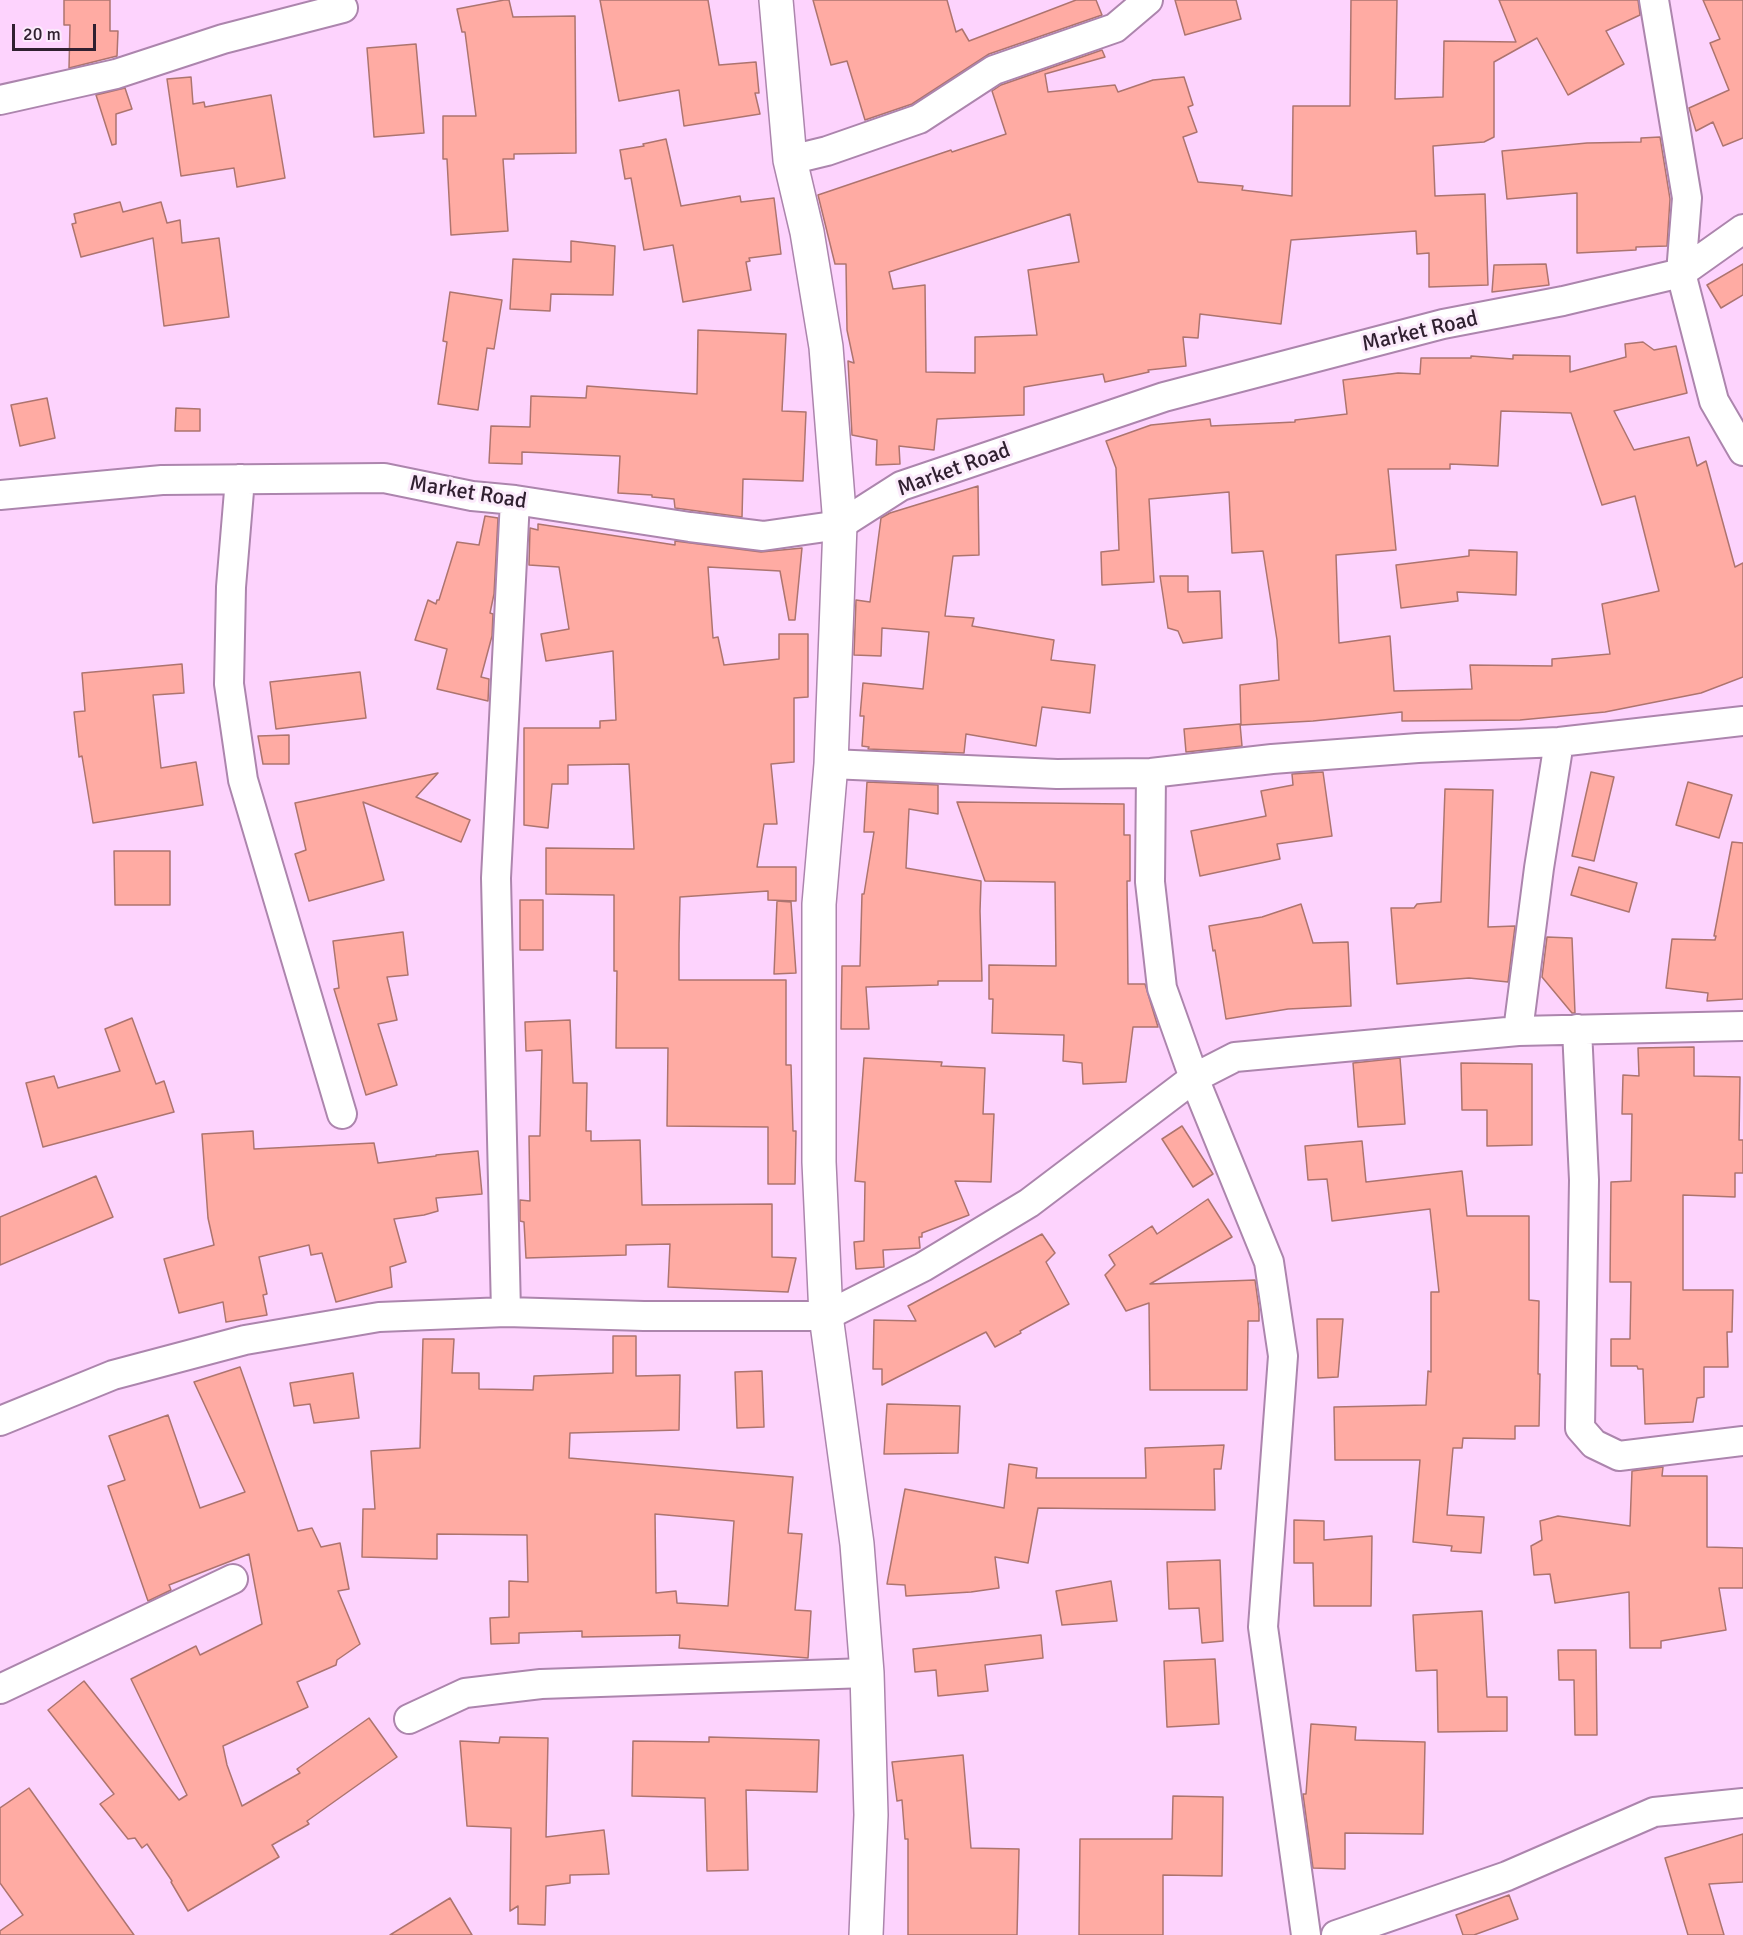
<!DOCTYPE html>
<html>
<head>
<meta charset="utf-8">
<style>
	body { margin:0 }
	#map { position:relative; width:1743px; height:1935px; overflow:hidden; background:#fdd3fd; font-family:Signika,sans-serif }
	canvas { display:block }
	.scale { position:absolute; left:12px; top:24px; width:84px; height:27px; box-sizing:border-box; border:3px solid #302030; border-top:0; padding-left:8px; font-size:18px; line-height:21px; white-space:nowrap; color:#302030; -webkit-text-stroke:4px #fbeafb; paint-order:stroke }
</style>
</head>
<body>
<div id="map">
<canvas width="1743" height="1935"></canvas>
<div class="scale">20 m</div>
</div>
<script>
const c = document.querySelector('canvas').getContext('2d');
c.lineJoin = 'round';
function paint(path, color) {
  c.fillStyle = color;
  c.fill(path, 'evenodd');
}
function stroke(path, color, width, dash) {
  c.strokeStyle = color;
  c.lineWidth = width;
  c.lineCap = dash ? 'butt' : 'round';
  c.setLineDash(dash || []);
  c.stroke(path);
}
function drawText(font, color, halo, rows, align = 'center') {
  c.font = font + ' Signika,sans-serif';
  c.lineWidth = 6;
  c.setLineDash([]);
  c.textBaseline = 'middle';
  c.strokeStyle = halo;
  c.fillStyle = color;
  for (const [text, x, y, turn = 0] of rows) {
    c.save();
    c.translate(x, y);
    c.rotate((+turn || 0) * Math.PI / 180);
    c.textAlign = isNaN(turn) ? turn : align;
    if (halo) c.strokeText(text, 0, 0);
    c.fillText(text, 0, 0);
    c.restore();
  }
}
const building = new Path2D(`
	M 64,0 L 110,0 L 110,31 L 118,31 L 117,56 L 69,68 L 70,25 L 64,25 Z
	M 504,0 L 509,0 L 513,17 L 575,16 L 576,153 L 514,154 L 514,159 L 503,159 L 508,231 L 451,235 L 447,159 L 443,159 L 443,116 L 476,116 L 465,32 L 462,32 L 457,9 Z
	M 600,0 L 708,0 L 719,65 L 756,62 L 759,93 L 755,93 L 760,114 L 684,126 L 679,90 L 619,101 Z
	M 813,0 L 947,0 L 956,32 L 962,29 L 969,41 L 1076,0 L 1096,0 L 1102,15 L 989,54 L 912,104 L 865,120 L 847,61 L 831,65 Z
	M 1175,0 L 1236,0 L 1241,19 L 1185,35 Z
	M 1351,0 L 1397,0 L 1395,99 L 1443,97 L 1444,41 L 1516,42 L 1499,0 L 1638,0 L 1640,15 L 1606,31 L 1624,64 L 1568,95 L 1537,38 L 1494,62 L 1494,137 L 1484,142 L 1433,146 L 1435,196 L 1485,194 L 1488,285 L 1429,287 L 1429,253 L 1417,254 L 1416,231 L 1291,240 L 1281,324 L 1200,314 L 1198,338 L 1183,337 L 1186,366 L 1148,370 L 1149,372 L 1105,382 L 1103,374 L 1024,387 L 1024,415 L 937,419 L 934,450 L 899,446 L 900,464 L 876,465 L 877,440 L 852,435 L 848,361 L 854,363 L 847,330 L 846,264 L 835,264 L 818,195 L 951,150 L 952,152 L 1006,134 L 992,91 L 1001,85 L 1102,50 L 1105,57 L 1045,74 L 1048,92 L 1115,85 L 1118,92 L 1153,80 L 1184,77 L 1193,105 L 1188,107 L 1197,132 L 1183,137 L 1198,182 L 1243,186 L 1242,190 L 1292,196 L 1293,106 L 1350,106 ZM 1070,214 L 1079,262 L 1028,270 L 1037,335 L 975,337 L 975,373 L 926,372 L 925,285 L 893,289 L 889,272 Z
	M 1703,0 L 1743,0 L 1743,138 L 1723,146 L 1713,122 L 1696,131 L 1689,108 L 1729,90 L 1710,43 L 1720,39 Z
	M 416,44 L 424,133 L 374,137 L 367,48 Z
	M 191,77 L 193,104 L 204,102 L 205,107 L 271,95 L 285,178 L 237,187 L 234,168 L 181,176 L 167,79 Z
	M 125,88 L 132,109 L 116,114 L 116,144 L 112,145 L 96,95 Z
	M 1660,137 L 1670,199 L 1667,246 L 1636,247 L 1636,250 L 1577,253 L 1577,193 L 1507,199 L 1502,151 L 1587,143 L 1641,142 L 1641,138 Z
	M 666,139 L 681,206 L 740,196 L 741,202 L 774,198 L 781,254 L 749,258 L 750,261 L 746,262 L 751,290 L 683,302 L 673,245 L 644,250 L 631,178 L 625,179 L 620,150 L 644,146 L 643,144 Z
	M 120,202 L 123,212 L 161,202 L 167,223 L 180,220 L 182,243 L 219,238 L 229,317 L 164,326 L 153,238 L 81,257 L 72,224 L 76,223 L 74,214 Z
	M 571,241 L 615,246 L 613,295 L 551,294 L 550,311 L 510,309 L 513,259 L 571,262 Z
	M 1546,264 L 1549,285 L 1492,292 L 1494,265 Z
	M 1743,264 L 1743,295 L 1721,308 L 1707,285 Z
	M 450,292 L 502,300 L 494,349 L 487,348 L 478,410 L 438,404 L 447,342 L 443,341 Z
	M 698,330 L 786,334 L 782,411 L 806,412 L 803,481 L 743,479 L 742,517 L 675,508 L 674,499 L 652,497 L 652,495 L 618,493 L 620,456 L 522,452 L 522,464 L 489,463 L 491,426 L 530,427 L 531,396 L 586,398 L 587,386 L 697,394 Z
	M 1643,342 L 1654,350 L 1676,346 L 1687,393 L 1614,411 L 1634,450 L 1689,437 L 1697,466 L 1706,461 L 1735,567 L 1743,563 L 1743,677 L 1701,693 L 1605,712 L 1520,720 L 1402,721 L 1402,712 L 1313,721 L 1241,725 L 1240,685 L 1279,680 L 1277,640 L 1263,551 L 1232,553 L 1229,492 L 1149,499 L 1154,582 L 1102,585 L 1101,552 L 1119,550 L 1116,468 L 1106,441 L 1151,425 L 1210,419 L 1211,426 L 1295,422 L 1295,420 L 1347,414 L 1343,380 L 1398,373 L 1420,374 L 1421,358 L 1471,358 L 1471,356 L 1513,359 L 1513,355 L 1570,356 L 1570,372 L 1626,357 L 1625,344 ZM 1501,411 L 1571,413 L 1602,505 L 1635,496 L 1659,591 L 1602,604 L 1610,654 L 1552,659 L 1552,666 L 1470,665 L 1472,689 L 1394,691 L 1390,636 L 1339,643 L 1336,555 L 1396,550 L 1388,469 L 1450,469 L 1450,464 L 1498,466 Z
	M 47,398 L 55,438 L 20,446 L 11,405 Z
	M 176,408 L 200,409 L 200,431 L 175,431 Z
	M 978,486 L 979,555 L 953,556 L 945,616 L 974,618 L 972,626 L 1054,640 L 1051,660 L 1095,665 L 1090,713 L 1042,707 L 1036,746 L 966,734 L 964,753 L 868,749 L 869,747 L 862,746 L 864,716 L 860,716 L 863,683 L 923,689 L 929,632 L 882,628 L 881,656 L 854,655 L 856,600 L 870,602 L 881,518 L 890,513 Z
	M 485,516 L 498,518 L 494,594 L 490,613 L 493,614 L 492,636 L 481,677 L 489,679 L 488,701 L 437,689 L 447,649 L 415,640 L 428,600 L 436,604 L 437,600 L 439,600 L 457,542 L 479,545 Z
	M 538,524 L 675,545 L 675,541 L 761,552 L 802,548 L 795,620 L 789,620 L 780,571 L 708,567 L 713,638 L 718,637 L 724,665 L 779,659 L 779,634 L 808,634 L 808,697 L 794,698 L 794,762 L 771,764 L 777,824 L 764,824 L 757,867 L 796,867 L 796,901 L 768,900 L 768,891 L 680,897 L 679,944 L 679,980 L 786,980 L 786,1065 L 791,1065 L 793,1131 L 796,1131 L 795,1184 L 768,1184 L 768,1127 L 667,1126 L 668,1048 L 616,1048 L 617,971 L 614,971 L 614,895 L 546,894 L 546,848 L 634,849 L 629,764 L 568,765 L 568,784 L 552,784 L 548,828 L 524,825 L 524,728 L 600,728 L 600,721 L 616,720 L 613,651 L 546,661 L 541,634 L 569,629 L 559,567 L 529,565 L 530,528 L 538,530 Z
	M 1469,550 L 1517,552 L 1516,595 L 1457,592 L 1458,601 L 1401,608 L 1396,565 L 1469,556 Z
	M 1160,576 L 1188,576 L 1188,592 L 1220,591 L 1222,638 L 1183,643 L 1178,631 L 1168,628 Z
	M 182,664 L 184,693 L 153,695 L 161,768 L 196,762 L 203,805 L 93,823 L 82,756 L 79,757 L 74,712 L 85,711 L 82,673 Z
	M 360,672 L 366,718 L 276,729 L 270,682 Z
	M 1240,724 L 1242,746 L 1186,752 L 1184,729 Z
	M 289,735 L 289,764 L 263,764 L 258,736 Z
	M 1323,772 L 1332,836 L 1277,844 L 1280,859 L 1200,876 L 1191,831 L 1266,816 L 1261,791 L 1293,785 L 1292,774 Z
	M 1591,772 L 1614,777 L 1594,861 L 1572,856 Z
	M 438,773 L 416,797 L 470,820 L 461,842 L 363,802 L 384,880 L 309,901 L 295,854 L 306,850 L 295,803 Z
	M 867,782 L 938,785 L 938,814 L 909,809 L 906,868 L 981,881 L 980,911 L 982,981 L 938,981 L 938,985 L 866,987 L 869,1029 L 841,1029 L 842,966 L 860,966 L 862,894 L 864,894 L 874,832 L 864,832 Z
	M 1688,782 L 1732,795 L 1719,838 L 1676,825 Z
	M 1445,789 L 1493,790 L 1488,927 L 1515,926 L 1508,982 L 1469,978 L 1397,984 L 1391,908 L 1414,908 L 1417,904 L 1441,902 Z
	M 957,802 L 1124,804 L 1124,835 L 1130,835 L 1130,881 L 1127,881 L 1128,984 L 1145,984 L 1158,1027 L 1133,1027 L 1126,1082 L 1083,1084 L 1082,1063 L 1063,1061 L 1064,1035 L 992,1033 L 993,999 L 989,999 L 989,965 L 1056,966 L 1055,882 L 985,881 Z
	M 1732,842 L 1743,843 L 1743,999 L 1707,1001 L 1708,993 L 1666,988 L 1672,939 L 1715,940 L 1716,936 L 1714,936 Z
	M 114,851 L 170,851 L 170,905 L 115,905 Z
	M 1579,867 L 1637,883 L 1629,912 L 1571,895 Z
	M 520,900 L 543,900 L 543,950 L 520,950 Z
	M 777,901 L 791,902 L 796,973 L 774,974 Z
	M 1301,904 L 1313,943 L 1348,942 L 1351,1006 L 1288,1009 L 1226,1019 L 1215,950 L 1213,951 L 1209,926 L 1262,917 Z
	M 403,932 L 408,975 L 387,977 L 397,1020 L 378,1024 L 397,1085 L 366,1095 L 334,989 L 339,988 L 333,941 Z
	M 1547,937 L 1572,938 L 1575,1013 L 1572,1013 L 1542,977 Z
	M 132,1018 L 156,1084 L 164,1081 L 174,1112 L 43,1147 L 26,1083 L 54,1076 L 58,1088 L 120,1071 L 105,1029 Z
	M 570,1020 L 573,1083 L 587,1083 L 586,1131 L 591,1131 L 591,1141 L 640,1140 L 642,1205 L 772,1204 L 772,1257 L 796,1258 L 788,1292 L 668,1287 L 670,1244 L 626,1245 L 626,1255 L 526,1258 L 524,1222 L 520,1221 L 520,1200 L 530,1201 L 529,1136 L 540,1136 L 542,1050 L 526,1051 L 525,1022 Z
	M 1694,1047 L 1694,1076 L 1740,1077 L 1739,1140 L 1743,1140 L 1743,1173 L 1735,1173 L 1735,1197 L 1683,1195 L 1683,1290 L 1733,1290 L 1732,1332 L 1727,1332 L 1728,1367 L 1704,1367 L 1704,1397 L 1697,1398 L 1693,1422 L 1645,1424 L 1643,1369 L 1638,1369 L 1637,1366 L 1611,1366 L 1611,1339 L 1630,1339 L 1631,1282 L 1610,1282 L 1611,1182 L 1631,1181 L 1632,1114 L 1622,1114 L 1623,1075 L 1639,1076 L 1638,1048 Z
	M 864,1058 L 942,1062 L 941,1066 L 985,1068 L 983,1114 L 994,1114 L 991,1182 L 955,1181 L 969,1215 L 922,1233 L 922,1237 L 919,1237 L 920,1248 L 883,1250 L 884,1267 L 856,1269 L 854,1242 L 864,1241 L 865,1182 L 855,1181 Z
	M 1400,1058 L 1405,1124 L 1358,1127 L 1353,1063 Z
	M 1461,1063 L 1532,1064 L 1532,1145 L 1487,1146 L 1487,1110 L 1462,1110 Z
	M 1182,1126 L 1213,1174 L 1193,1187 L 1162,1139 Z
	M 253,1131 L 254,1149 L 374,1143 L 378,1163 L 436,1156 L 436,1155 L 478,1151 L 482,1194 L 436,1198 L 438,1211 L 424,1215 L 394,1219 L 406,1262 L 390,1267 L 392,1287 L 336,1302 L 322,1253 L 311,1255 L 309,1245 L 259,1257 L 267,1294 L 263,1295 L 267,1315 L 226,1322 L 223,1302 L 179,1313 L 164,1259 L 214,1245 L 208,1218 L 202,1134 Z
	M 1362,1141 L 1366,1182 L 1462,1171 L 1467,1216 L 1529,1216 L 1529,1300 L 1539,1301 L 1538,1374 L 1540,1374 L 1539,1426 L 1515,1426 L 1515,1439 L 1463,1438 L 1462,1448 L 1453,1448 L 1447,1515 L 1484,1517 L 1481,1553 L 1451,1551 L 1452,1546 L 1413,1542 L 1420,1460 L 1335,1460 L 1334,1407 L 1426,1405 L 1428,1371 L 1431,1372 L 1431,1292 L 1439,1292 L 1430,1209 L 1332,1221 L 1327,1179 L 1308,1180 L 1305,1146 Z
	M 96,1176 L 113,1217 L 0,1265 L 0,1217 Z
	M 1208,1199 L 1232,1237 L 1150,1284 L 1255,1280 L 1259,1309 L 1259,1321 L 1248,1321 L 1247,1390 L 1150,1390 L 1149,1303 L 1126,1311 L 1105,1275 L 1115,1265 L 1109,1255 L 1152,1226 L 1157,1234 Z
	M 1042,1234 L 1055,1253 L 1046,1262 L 1069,1304 L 1020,1331 L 1021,1333 L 995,1347 L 986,1332 L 882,1385 L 882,1369 L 873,1369 L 874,1320 L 916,1321 L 908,1306 Z
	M 1317,1319 L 1343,1319 L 1338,1377 L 1318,1378 Z
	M 613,1336 L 636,1336 L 636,1376 L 680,1375 L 679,1430 L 570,1433 L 569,1458 L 793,1477 L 788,1533 L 802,1534 L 795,1610 L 811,1611 L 808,1658 L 679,1648 L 680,1635 L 582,1637 L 582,1631 L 519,1633 L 519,1643 L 491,1644 L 490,1618 L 509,1617 L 509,1581 L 528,1582 L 527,1535 L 437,1534 L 437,1559 L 362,1557 L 363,1509 L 375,1509 L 371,1451 L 420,1448 L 423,1339 L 454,1339 L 452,1373 L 479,1373 L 479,1389 L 533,1390 L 534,1376 L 613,1373 ZM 655,1514 L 734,1521 L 728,1606 L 677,1603 L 676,1591 L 656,1593 Z
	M 240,1367 L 298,1531 L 312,1528 L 321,1547 L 340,1543 L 349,1589 L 338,1591 L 360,1644 L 337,1660 L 336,1665 L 297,1682 L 308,1707 L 223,1746 L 227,1765 L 242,1806 L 300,1773 L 297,1769 L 369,1718 L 397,1757 L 307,1821 L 309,1824 L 272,1845 L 279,1857 L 188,1911 L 171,1882 L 172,1881 L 147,1844 L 142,1848 L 135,1838 L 128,1839 L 100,1804 L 114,1794 L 48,1710 L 84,1681 L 179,1800 L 187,1795 L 131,1679 L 196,1646 L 200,1655 L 262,1624 L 249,1554 L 169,1585 L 171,1590 L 148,1601 L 108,1486 L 125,1480 L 109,1436 L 168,1415 L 200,1508 L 245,1492 L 194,1382 Z
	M 762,1371 L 764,1427 L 737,1428 L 735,1372 Z
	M 353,1373 L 359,1418 L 314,1423 L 310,1404 L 294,1406 L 290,1383 Z
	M 887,1404 L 960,1406 L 958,1453 L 884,1454 Z
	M 1224,1445 L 1221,1469 L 1214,1469 L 1215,1510 L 1038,1508 L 1028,1563 L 995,1557 L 999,1588 L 971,1592 L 906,1596 L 905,1585 L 887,1584 L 905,1489 L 1004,1508 L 1009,1464 L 1037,1468 L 1036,1478 L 1146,1478 L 1145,1448 Z
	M 1663,1467 L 1662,1476 L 1707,1476 L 1707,1547 L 1743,1548 L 1743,1588 L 1719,1588 L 1726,1630 L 1661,1641 L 1661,1648 L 1630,1648 L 1629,1592 L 1555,1603 L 1550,1574 L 1534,1575 L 1531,1546 L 1542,1540 L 1540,1521 L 1558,1516 L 1630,1526 L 1632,1471 Z
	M 1294,1520 L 1324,1521 L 1324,1540 L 1372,1536 L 1371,1606 L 1314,1606 L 1313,1563 L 1294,1563 Z
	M 1220,1560 L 1223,1641 L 1202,1643 L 1199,1608 L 1169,1609 L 1167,1562 Z
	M 1111,1581 L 1117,1621 L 1062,1625 L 1056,1591 Z
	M 1482,1611 L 1487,1697 L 1507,1697 L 1507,1731 L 1438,1732 L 1437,1670 L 1416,1671 L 1413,1615 Z
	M 1041,1635 L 1043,1658 L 985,1665 L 988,1691 L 938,1696 L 936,1670 L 915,1672 L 913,1649 Z
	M 1558,1650 L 1596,1650 L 1597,1735 L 1575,1735 L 1574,1680 L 1559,1680 Z
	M 1215,1659 L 1219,1724 L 1167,1727 L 1164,1661 Z
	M 1311,1724 L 1356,1727 L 1355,1740 L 1425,1742 L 1423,1834 L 1345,1833 L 1345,1869 L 1313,1868 L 1303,1794 L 1306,1794 Z
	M 500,1737 L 548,1738 L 546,1837 L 604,1830 L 609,1874 L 570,1875 L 570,1883 L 546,1886 L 545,1925 L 518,1924 L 518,1906 L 510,1911 L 511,1828 L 467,1826 L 460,1741 L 499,1743 Z
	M 709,1737 L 819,1740 L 817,1792 L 746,1790 L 748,1870 L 707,1871 L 705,1798 L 632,1796 L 633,1741 L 709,1742 Z
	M 963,1755 L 971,1848 L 1019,1849 L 1017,1935 L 908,1935 L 908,1839 L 905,1839 L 902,1800 L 897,1801 L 892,1762 Z
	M 29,1788 L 134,1935 L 0,1935 L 0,1931 L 23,1915 L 0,1883 L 0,1808 Z
	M 1173,1796 L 1223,1797 L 1222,1876 L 1163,1875 L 1163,1935 L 1079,1935 L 1080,1839 L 1172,1839 Z
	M 1743,1834 L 1743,1882 L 1709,1884 L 1724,1935 L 1688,1935 L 1665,1858 Z
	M 1509,1895 L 1518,1919 L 1474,1935 L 1463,1935 L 1456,1915 Z
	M 450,1898 L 472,1935 L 390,1935 Z`);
const street = new Path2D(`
	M 1654,0 L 1687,198 L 1681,273 L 1714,401 L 1743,451
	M 0,100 L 116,74 L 223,39 L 343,8
	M 790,160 L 827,151 L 919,119 L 994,70 L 1115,28 L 1148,0
	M 240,479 L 231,587 L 229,684 L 243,780 L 342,1114
	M 0,495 L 162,480 L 384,478 L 472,496 L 515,500 L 690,527 L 763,536 L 840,525 L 901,486 L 1164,397 L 1443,324 L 1563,301 L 1681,273 L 1743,229
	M 831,764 L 1057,774 L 1151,773 L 1272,759 L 1418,748 L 1559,742 L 1743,721
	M 1151,773 L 1150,882 L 1162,988 L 1194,1078 L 1269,1262 L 1283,1356 L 1263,1627 L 1306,1935
	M 1577,1029 L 1584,1180 L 1580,1428 L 1594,1444 L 1619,1456 L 1743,1441
	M 1518,1031 L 1539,868 L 1559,742
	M 506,1312 L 496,878 L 515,500
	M 0,1421 L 113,1375 L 245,1340 L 379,1317 L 506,1312 L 644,1316 L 826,1316 L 923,1267 L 1029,1203 L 1194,1078 L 1235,1057 L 1518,1031 L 1743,1026
	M 0,1689 L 233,1579
	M 409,1719 L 465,1693 L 541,1684 L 867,1673
	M 1336,1935 L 1507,1876 L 1654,1812 L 1743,1803`);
const secondary = new Path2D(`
	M 776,0 L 790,160 L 807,232 L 826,347 L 840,525 L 831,764 L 819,904 L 819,1162 L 826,1316 L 857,1544 L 867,1673 L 871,1815 L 866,1935`);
const streetNames = [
	["Market Road",1420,332,-13],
	["Market Road",954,470,-20],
	["Market Road",468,493,9]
];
paint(building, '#ffaba3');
stroke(building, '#ad746f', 1.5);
stroke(street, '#ac85ad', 32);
stroke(secondary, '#ac85ad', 36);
stroke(street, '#fff', 28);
stroke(secondary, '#fff', 33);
drawText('22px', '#302030', '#fbeafb', streetNames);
</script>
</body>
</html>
